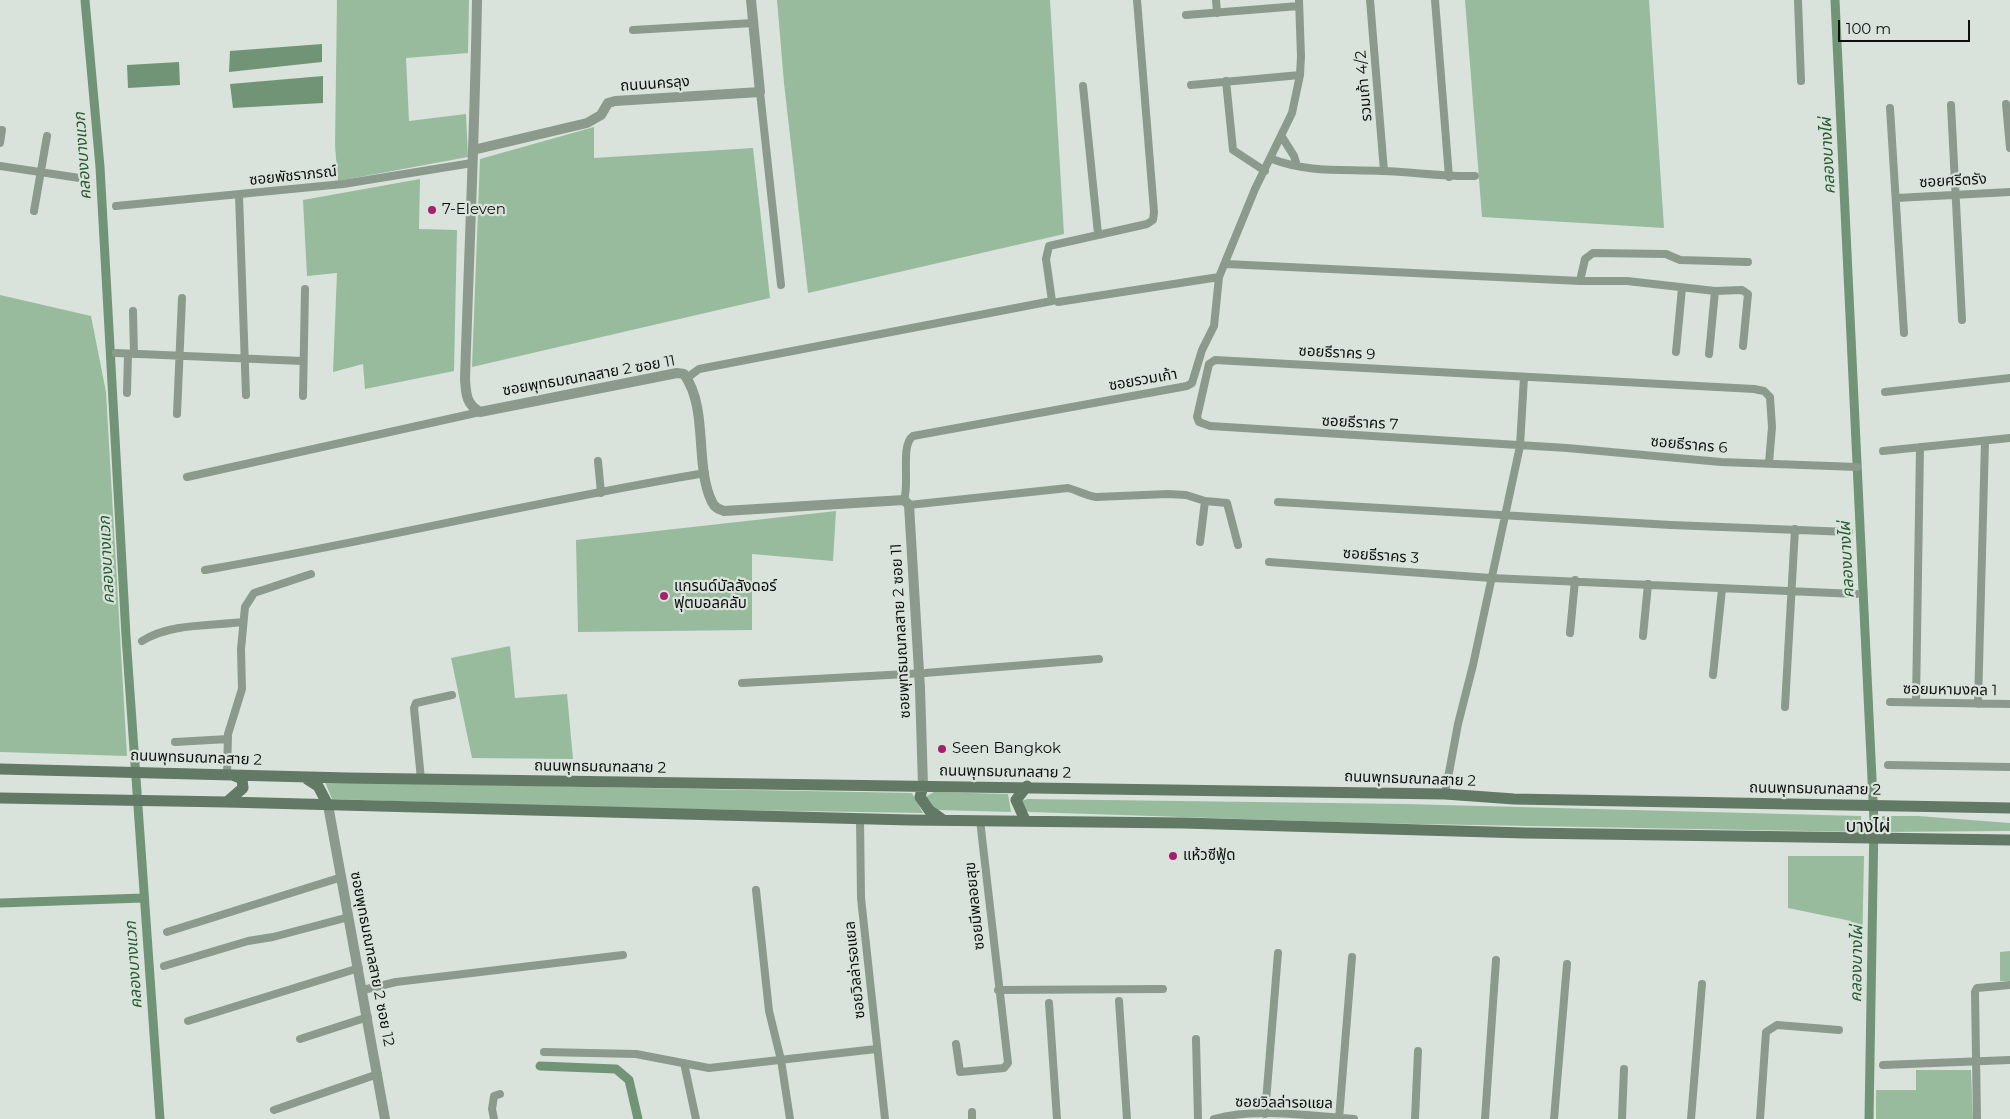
<!DOCTYPE html>
<html>
<head>
<meta charset="utf-8">
<style>
	body { margin:0 }
	#map { position:relative; width:2010px; height:1119px; overflow:hidden; background:#dae3db; font-family:Montserrat,sans-serif }
	canvas { display:block }
	.scale { position:absolute; left:1838px; top:20px; width:132px; height:22px; box-sizing:border-box; border:2px solid #0c0f0c; border-top:0; padding-left:6px; font-size:15px; line-height:18px; white-space:nowrap; color:#0c0f0c; -webkit-text-stroke:4px #dae3db; paint-order:stroke }
</style>
</head>
<body>
<div id="map">
<canvas width="2010" height="1119"></canvas>
<div class="scale">100 m</div>
</div>
<script>
const c = document.querySelector('canvas').getContext('2d');
c.lineJoin = 'round';
function paint(path, color) {
  c.fillStyle = color;
  c.fill(path, 'evenodd');
}
function stroke(path, color, width, dash) {
  c.strokeStyle = color;
  c.lineWidth = width;
  c.lineCap = dash ? 'butt' : 'round';
  c.setLineDash(dash || []);
  c.stroke(path);
}
function drawText(font, color, halo, rows, align = 'center') {
  c.font = font + ' Montserrat,"Noto Sans Thai",sans-serif';
  c.lineWidth = 4.5;
  c.setLineDash([]);
  c.textBaseline = 'middle';
  c.strokeStyle = halo;
  c.fillStyle = color;
  for (const [text, x, y, turn = 0] of rows) {
    c.save();
    c.translate(x, y);
    c.rotate((+turn || 0) * Math.PI / 180);
    c.textAlign = isNaN(turn) ? turn : align;
    if (halo) c.strokeText(text, 0, 0);
    c.fillText(text, 0, 0);
    c.restore();
  }
}
const green = new Path2D(`
	M 337,0 L 469,0 L 468,53 L 406,58 L 409,121 L 466,114 L 468,157 L 338,181 L 335,146 Z
	M 777,0 L 1050,0 L 1064,234 L 808,293 L 784,83 Z
	M 1465,0 L 1649,0 L 1664,228 L 1482,217 Z
	M 594,127 L 594,158 L 753,148 L 770,298 L 472,367 L 480,159 Z
	M 420,179 L 419,229 L 457,230 L 454,371 L 365,389 L 363,364 L 333,372 L 337,273 L 307,276 L 303,200 Z
	M 0,295 L 91,316 L 106,392 L 127,756 L 0,752 Z
	M 836,511 L 833,561 L 752,554 L 752,630 L 578,632 L 576,540 Z
	M 510,646 L 515,698 L 567,694 L 573,759 L 472,758 L 451,658 Z
	M 325,782 L 912,793 L 923,813 L 613,808 L 332,799 Z
	M 934,792 L 1008,794 L 1011,812 L 937,810 L 927,802 L 927,796 Z
	M 1028,799 L 1405,804 L 1861,816 L 1862,832 L 1363,823 L 1030,812 L 1023,810 L 1020,801 Z
	M 1882,816 L 1918,816 L 2010,823 L 2010,831 L 1882,832 Z
	M 1788,856 L 1864,856 L 1862,953 L 1852,951 L 1851,921 L 1788,908 Z
	M 2010,951 L 2010,981 L 2000,981 L 2000,952 Z
	M 1916,1070 L 1971,1070 L 1973,1119 L 1876,1119 L 1876,1090 L 1916,1090 Z`);
const water = new Path2D(`
	M 322,44 L 322,62 L 229,72 L 230,51 Z
	M 179,62 L 180,85 L 128,88 L 127,65 Z
	M 323,76 L 323,103 L 233,108 L 230,84 Z`);
const canal = new Path2D(`
	M 85,0 L 100,167 L 126,636 L 160,1119
	M 1835,0 L 1874,821 L 1869,1119
	M 0,903 L 143,898
	M 540,1066 L 616,1069 L 629,1080 L 638,1119`);
const minor = new Path2D(`
	M 1216,0 L 1217,13
	M 1370,0 L 1384,171
	M 1435,0 L 1449,177
	M 1798,0 L 1801,81
	M 1186,15 L 1299,6
	M 633,30 L 753,23
	M 1226,81 L 1233,150 L 1265,171
	M 1191,85 L 1300,75
	M 1083,86 L 1098,234
	M 760,92 L 781,285
	M 2006,104 L 2010,148
	M 1951,105 L 1962,320
	M 1890,108 L 1904,333
	M 1282,137 L 1294,156 L 1297,166
	M 0,143 L 2,130
	M 1272,159 C 1308,173 1344,169 1382,171 C 1414,172 1444,177 1475,176
	M 0,166 L 86,179
	M 239,195 L 246,395
	M 1896,198 L 2010,192
	M 116,206 L 343,184 L 472,163
	M 34,211 L 47,136
	M 1226,264 L 1580,281 L 1627,281 L 1715,291 L 1742,290 L 1748,294 L 1743,346
	M 1580,281 L 1585,259 L 1593,253 L 1666,254 L 1680,260 L 1748,262
	M 1058,302 L 1219,277
	M 133,311 L 134,354
	M 1676,352 L 1682,288
	M 116,353 L 302,361
	M 1709,354 L 1715,291
	M 687,378 L 699,369 L 1052,301 L 1046,259 L 1049,246 L 1147,224 L 1153,220 L 1154,212 L 1137,0
	M 1885,392 L 2010,378
	M 127,393 L 128,354
	M 303,396 L 305,289
	M 177,414 L 182,298
	M 1883,451 L 2010,438
	M 598,461 L 601,493
	M 1769,463 L 1772,427 L 1770,397 L 1764,391 L 1754,389 L 1215,360 L 1209,364 L 1197,417 L 1199,422 L 1210,426 L 1567,448 L 1721,462 L 1857,467
	M 187,477 L 480,412
	M 904,500 C 910,483 900,445 913,436 L 1187,386 L 1192,383 L 1202,350 L 1214,326 L 1219,277 L 1255,189 L 1292,113 L 1300,75 L 1301,56 L 1299,0
	M 1205,501 L 1227,503 L 1238,545
	M 1278,502 L 1671,525 L 1849,532
	M 909,505 L 1068,488 C 1079,491 1085,495 1096,497 L 1168,494 L 1186,495 L 1205,501 L 1200,542
	M 1269,562 L 1491,578 L 1856,594
	M 205,570 C 372,541 538,501 705,473
	M 1570,633 L 1575,580
	M 1643,636 L 1648,584
	M 142,641 C 170,623 211,626 243,622
	M 1713,675 L 1722,589
	M 742,683 L 925,673 L 1099,659
	M 1890,702 L 2010,704
	M 1916,702 L 1920,447
	M 1978,704 L 1985,441
	M 1785,707 L 1795,529
	M 175,742 L 228,739
	M 1888,765 L 2010,767
	M 227,774 L 228,734 L 242,689 L 241,649 L 245,607 L 254,593 L 311,574
	M 421,779 L 414,708 L 416,703 L 452,695
	M 1445,794 L 1458,724 L 1473,665 L 1520,446 L 1524,377
	M 860,818 L 861,898 L 885,1119
	M 756,890 L 769,1011 L 781,1060 L 790,1119
	M 167,932 L 342,877
	M 164,966 L 248,941 L 273,937 L 349,917
	M 363,990 L 396,982 L 623,955
	M 998,990 L 1163,989
	M 1119,1001 L 1127,1119
	M 1049,1003 L 1057,1119
	M 188,1021 L 359,968
	M 300,1039 L 368,1017
	M 1196,1039 L 1198,1119
	M 956,1044 L 960,1072 L 1004,1068 L 1008,1063 L 980,820
	M 544,1052 L 636,1054 L 709,1068 L 876,1049
	M 684,1063 L 696,1119
	M 1883,1065 L 2010,1060
	M 274,1110 L 378,1074
	M 972,1112 L 972,1119
	M 1265,1114 L 1278,953
	M 494,1119 L 492,1109 L 494,1096 L 500,1094
	M 1214,1119 C 1257,1107 1309,1116 1354,1119
	M 1339,1119 L 1352,957
	M 1415,1119 L 1418,1051
	M 1485,1119 L 1496,960
	M 1554,1119 L 1567,964
	M 1622,1119 L 1624,1069
	M 1691,1119 L 1702,984
	M 1760,1119 L 1766,1032 L 1777,1025 L 1839,1030
	M 1977,1119 L 1975,992 L 1977,988 L 2010,985`);
const tertiary = new Path2D(`
	M 477,0 C 475,126 469,253 465,379 C 466,394 466,404 480,412 L 677,373 L 684,374 C 709,409 694,465 712,502 C 715,508 719,509 724,511 L 904,500 L 909,505 L 920,688 L 923,786
	M 473,150 L 587,123 L 601,115 L 608,103 L 615,101 L 760,92 L 751,0
	M 328,805 L 385,1119`);
const secondary = new Path2D(`
	M 0,769 L 348,778 L 1445,794 L 1514,799 L 2010,808
	M 307,779 L 318,786 L 328,805
	M 923,786 L 920,797 L 929,810 L 942,819
	M 0,798 L 227,802 L 910,820 L 1184,823 L 1524,833 L 2010,840
	M 227,802 L 243,788 L 242,779 L 232,775
	M 1025,820 L 1016,800 L 1027,786`);
const markers = [
	[432,210,5,"#a3206e"],
	[664,596,5,"#a3206e"],
	[942,749,5,"#a3206e"],
	[1173,856,5,"#a3206e"]
];
const streetNames = [
	["ถนนนครลุง",655,84,-4],
	["รวมเก้า 4/2",1364,86,-95],
	["ซอยพัชราภรณ์",293,176,-6],
	["ซอยศรีตรัง",1953,181,-3],
	["ซอยธีราคร 9",1337,353,3],
	["ซอยพุทธมณฑลสาย 2 ซอย 11",589,376,-10],
	["ซอยรวมเก้า",1143,380,-10],
	["ซอยธีราคร 7",1360,423,3],
	["ซอยธีราคร 6",1689,445,5],
	["ซอยธีราคร 3",1381,556,4],
	["ซอยพุทธมณฑลสาย 2 ซอย 11",901,631,-93],
	["ซอยมหามงคล 1",1950,690,1],
	["ถนนพุทธมณฑลสาย 2",196,758,2],
	["ถนนพุทธมณฑลสาย 2",600,767,1],
	["ถนนพุทธมณฑลสาย 2",1005,772,1],
	["ถนนพุทธมณฑลสาย 2",1410,779,2],
	["ถนนพุทธมณฑลสาย 2",1815,789,1],
	["ซอยมีพลอยสุข",975,906,-96],
	["ซอยพุทธมณฑลสาย 2 ซอย 12",372,959,79],
	["ซอยวิลล่ารอแยล",855,970,-96],
	["ซอยวิลล่ารอแยล",1284,1103,1]
];
const poiNames = [
	["7-Eleven",442,210],
	["แกรนด์บัลลังดอร์",674,587],
	["ฟุตบอลคลับ",674,604],
	["Seen Bangkok",952,749],
	["แห้วซีฟู้ด",1183,856]
];
const waterNames = [
	["คลองบางแวก",83,156,-94],
	["คลองบางไผ่",1828,156,-93],
	["คลองบางแวก",107,560,-93],
	["คลองบางไผ่",1847,560,-93],
	["คลองบางไผ่",1857,964,-89],
	["คลองบางแวก",134,965,-94]
];
const quarterNames = [
	["บางไผ่",1868,827]
];
paint(green, '#98bb9d');
paint(water, '#719476');
stroke(canal, '#719476', 9);
stroke(minor, '#8b9a8d', 8);
stroke(tertiary, '#8b9a8d', 10);
stroke(secondary, '#627965', 11);
for (const [x, y, r, color] of markers) {
  const dot = new Path2D();
  dot.arc(x, y, r, 0, 2 * Math.PI);
  c.fillStyle = color;
  c.fill(dot);
  stroke(dot, '#dae3db', 2);
}
drawText('15px', '#0c0f0c', '#dae3db', streetNames);
drawText('15px', '#0c0f0c', '#dae3db', poiNames, 'left');
drawText('italic 16px', '#255a31', '#dae3db', waterNames);
drawText('18px', '#0c0f0c', '#dae3db', quarterNames);
</script>
</body>
</html>
